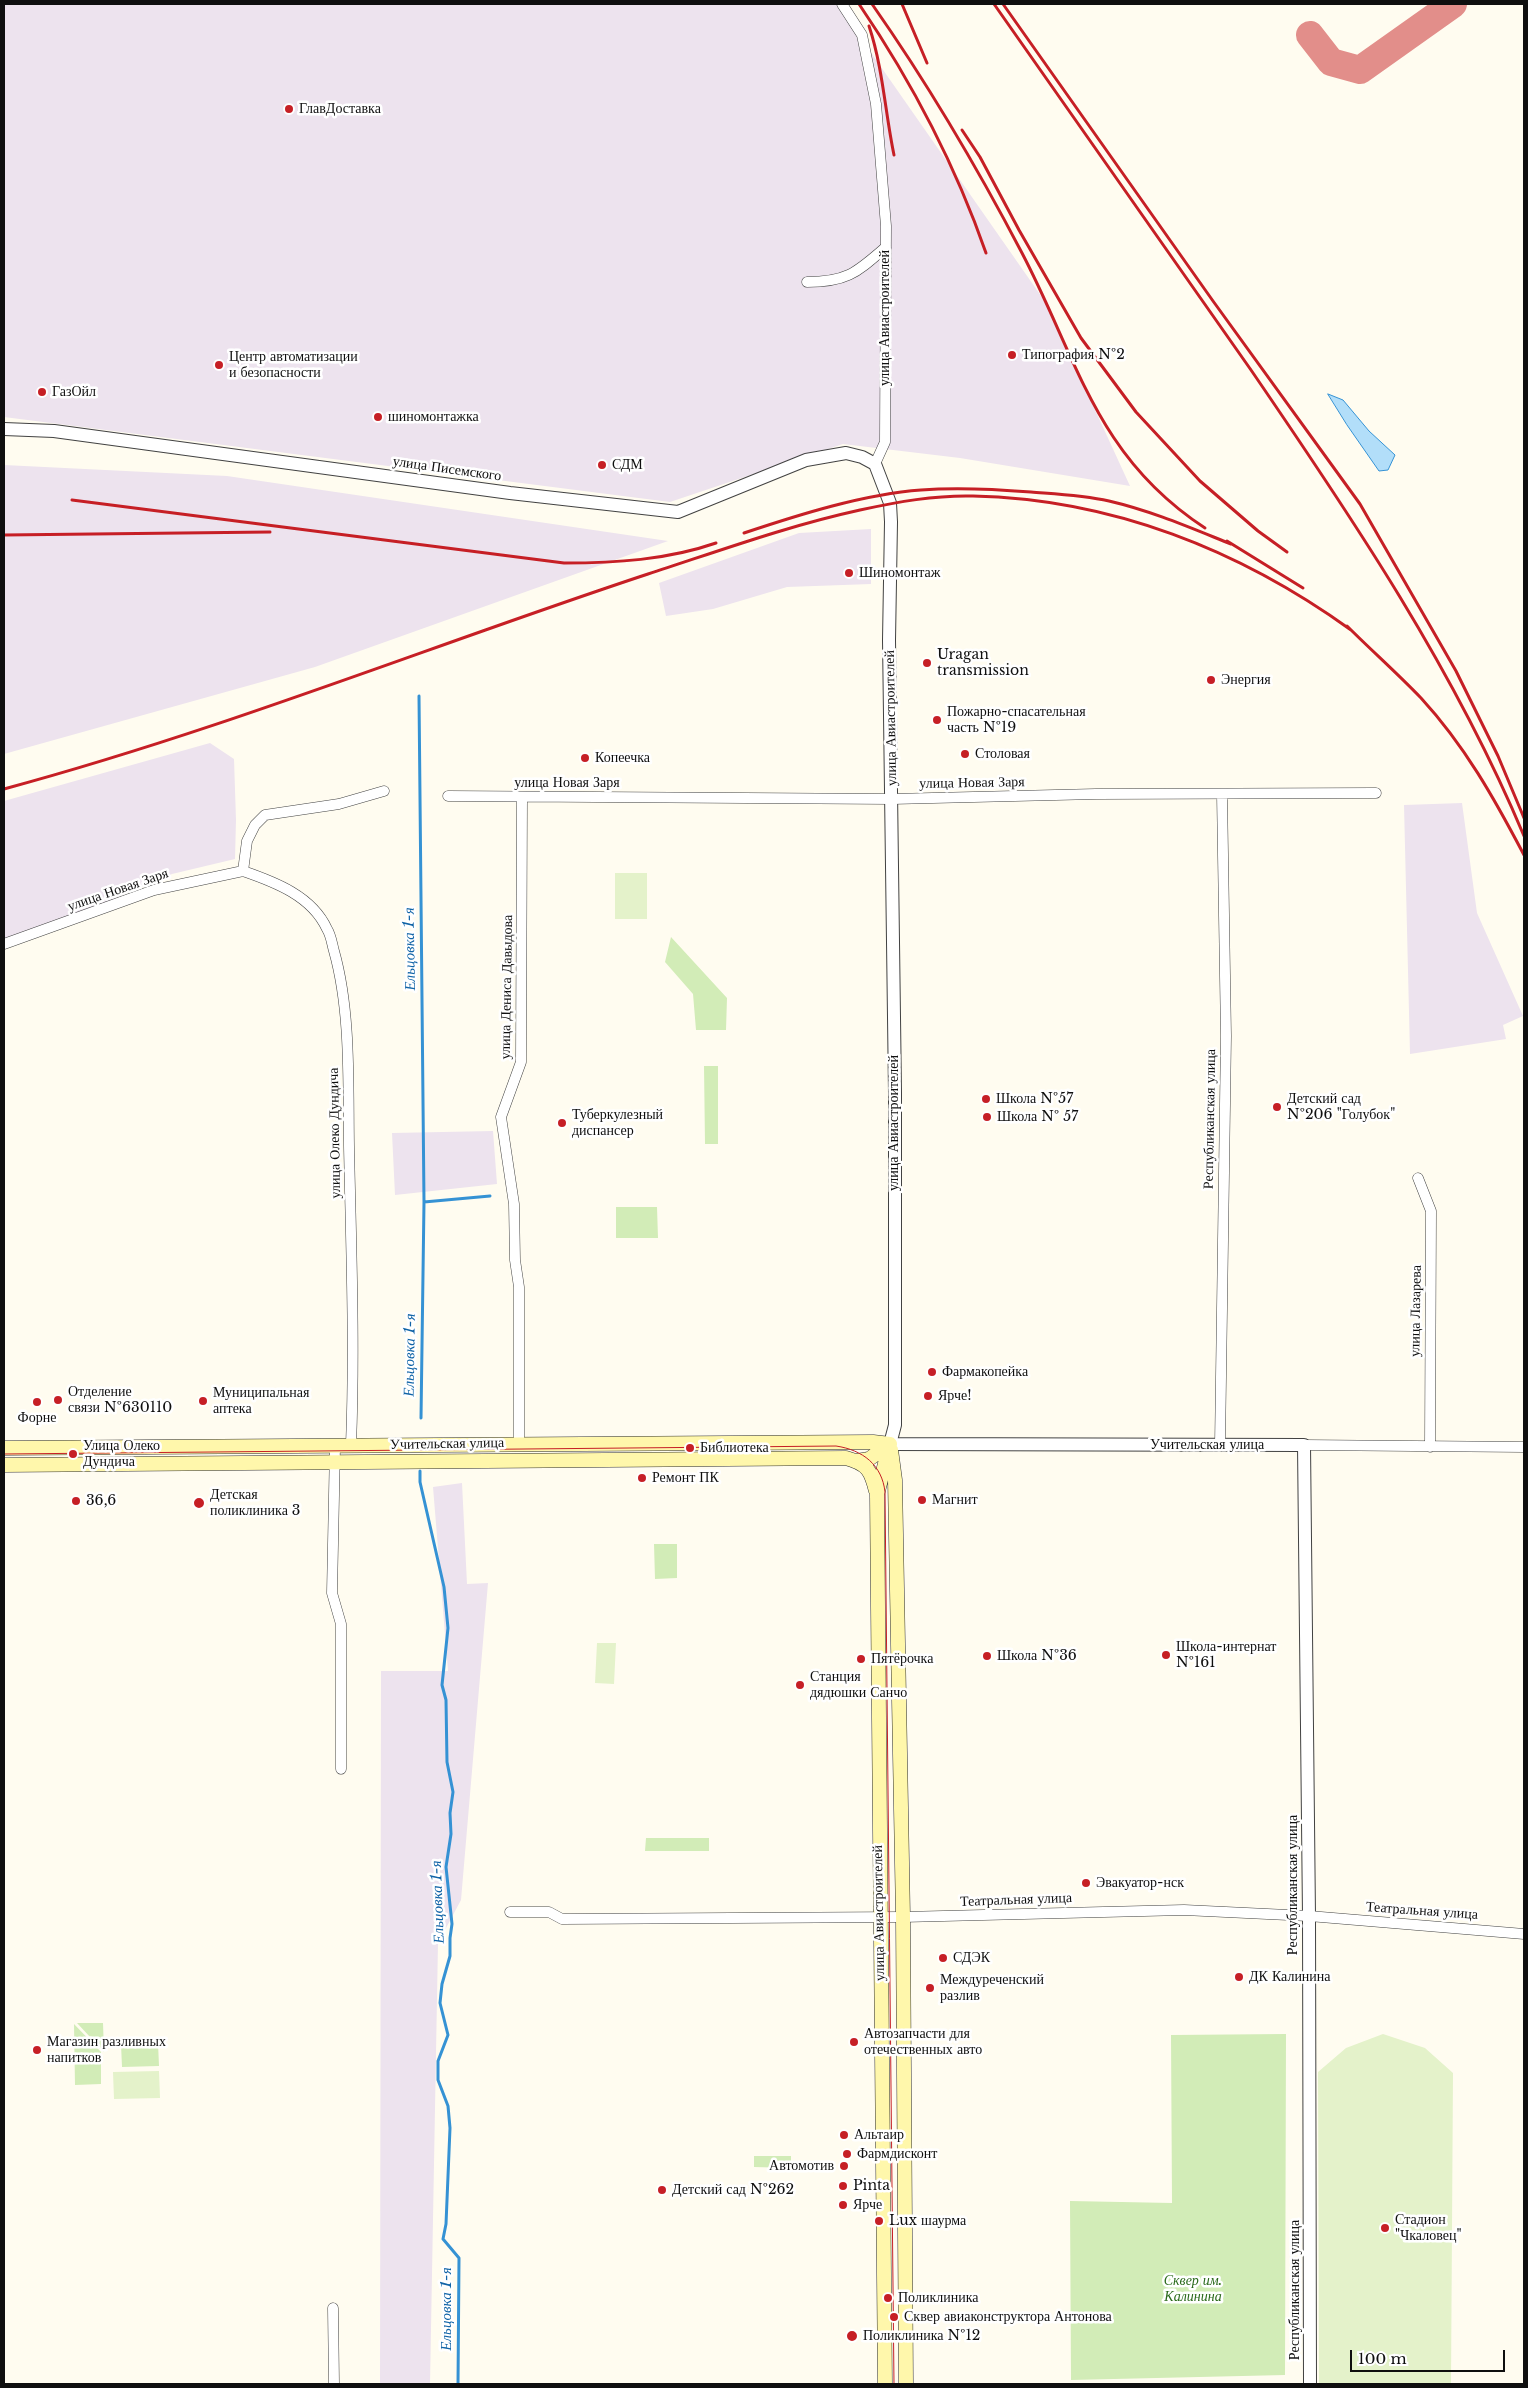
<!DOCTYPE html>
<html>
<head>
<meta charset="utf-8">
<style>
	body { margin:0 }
	#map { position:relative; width:1528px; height:2388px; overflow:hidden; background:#fffcf0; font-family:"Libre Baskerville",serif }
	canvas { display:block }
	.frame { position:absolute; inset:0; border:5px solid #0f0f0f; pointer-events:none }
	.scale { position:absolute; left:1350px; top:2350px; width:155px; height:22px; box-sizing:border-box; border:2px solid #0f0f0f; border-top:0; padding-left:6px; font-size:15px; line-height:18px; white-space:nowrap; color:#0f0f0f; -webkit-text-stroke:4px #fff; paint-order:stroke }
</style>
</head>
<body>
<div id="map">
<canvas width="1528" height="2388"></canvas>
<div class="frame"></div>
<div class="scale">100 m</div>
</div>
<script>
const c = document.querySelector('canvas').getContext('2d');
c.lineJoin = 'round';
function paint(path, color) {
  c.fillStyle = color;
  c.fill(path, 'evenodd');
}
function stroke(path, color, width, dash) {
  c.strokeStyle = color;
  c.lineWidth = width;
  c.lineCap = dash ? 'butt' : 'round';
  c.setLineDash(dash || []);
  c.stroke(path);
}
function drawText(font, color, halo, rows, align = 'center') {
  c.font = font + ' "Libre Baskerville",serif';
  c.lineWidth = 5;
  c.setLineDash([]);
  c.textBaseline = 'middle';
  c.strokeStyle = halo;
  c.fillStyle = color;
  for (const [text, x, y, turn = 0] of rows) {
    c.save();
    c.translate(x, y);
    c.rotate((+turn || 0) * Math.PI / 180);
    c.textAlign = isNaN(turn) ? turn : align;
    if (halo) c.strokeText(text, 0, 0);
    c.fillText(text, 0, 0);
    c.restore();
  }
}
const industrial = new Path2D(`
	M 4,4 L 837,4 L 1046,303 L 1130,486 L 960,458 L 843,444 L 670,502 L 4,417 Z
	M 4,465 L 227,476 L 668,541 L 315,667 L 4,754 Z
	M 871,529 L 871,584 L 787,587 L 713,609 L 666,616 L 659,583 L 799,533 Z
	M 210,743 L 234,759 L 236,820 L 235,859 L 172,874 L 25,937 L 4,944 L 4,801 Z
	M 1462,803 L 1477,913 L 1523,1016 L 1503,1025 L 1506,1039 L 1410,1054 L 1404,805 Z
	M 493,1131 L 497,1184 L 395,1195 L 392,1133 Z
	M 462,1483 L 467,1584 L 488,1583 L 461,1900 L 438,1943 L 430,2384 L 380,2384 L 381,1671 L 448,1671 L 433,1487 Z`);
const green = new Path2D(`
	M 671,937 L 727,998 L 726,1030 L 696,1030 L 693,994 L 665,962 Z
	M 704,1066 L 718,1066 L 718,1144 L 705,1144 Z
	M 616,1207 L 657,1207 L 658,1238 L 616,1238 Z
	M 654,1544 L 677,1544 L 677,1578 L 655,1579 Z
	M 646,1838 L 709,1838 L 709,1851 L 645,1851 Z
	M 77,2023 L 103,2023 L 104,2052 Z
	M 74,2024 L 101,2052 L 101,2084 L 75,2085 Z
	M 1286,2034 L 1285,2375 L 1071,2380 L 1070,2201 L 1172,2203 L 1171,2035 Z
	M 158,2043 L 159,2066 L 122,2067 L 121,2044 Z
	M 754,2156 L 791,2156 L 791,2168 L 754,2167 Z`);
const pitch = new Path2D(`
	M 615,873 L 647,873 L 647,919 L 615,919 Z
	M 597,1643 L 616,1643 L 614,1684 L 595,1683 Z
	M 1383,2034 L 1425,2048 L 1453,2073 L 1451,2384 L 1319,2383 L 1318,2072 L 1346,2048 Z
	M 159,2071 L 160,2098 L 114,2099 L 113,2072 Z`);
const water = new Path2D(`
	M 1328,394 L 1343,400 L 1369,431 L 1395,455 L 1388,470 L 1379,471 L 1347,425 Z`);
const stream = new Path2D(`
	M 419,696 L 424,1202
	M 421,1418 L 424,1202 L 490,1196
	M 420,1471 L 420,1482 L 444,1587 L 448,1628 L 442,1685 L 446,1700 L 447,1762 L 453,1792 L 450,1813 L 451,1834 L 446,1867 L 452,1924 L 450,1938 L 450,1956 L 442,1984 L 440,2003 L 448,2035 L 438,2061 L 438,2080 L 448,2106 L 450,2128 L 446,2224 L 443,2239 L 459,2258 L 458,2384`);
const taxiway = new Path2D(`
	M 1310,35 L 1331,62 L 1360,70 L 1453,4`);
const minor = new Path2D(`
	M 842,4 L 862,35 L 876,104 L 886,226 L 885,442 L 875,464
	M 807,282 C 848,282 857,272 886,247
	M 448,796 L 892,799 L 1096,794 L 1376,793
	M 243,871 C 275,882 312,896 327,929 C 331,935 332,944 334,951 C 351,1011 348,1083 349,1146 C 351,1245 355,1345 351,1445
	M 243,871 L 247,841 L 255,825 L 265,815 L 339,804 L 384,791
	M 4,944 L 154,890 L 243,871
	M 1418,1178 L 1431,1211 L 1430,1447
	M 519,1443 L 519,1287 L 515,1260 L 514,1204 L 501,1117 L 521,1062 L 522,797
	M 1220,1445 L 1226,1036 L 1222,794
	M 1304,1445 L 1524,1447
	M 335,1446 L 332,1593 L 341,1624 L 341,1769
	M 510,1912 L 549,1912 L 562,1919 L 903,1917 L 1184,1910 L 1309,1916 L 1524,1934
	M 333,2308 L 334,2384`);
const tertiary = new Path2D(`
	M 4,429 L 54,431 L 510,493 L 678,512 L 806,460 L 846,453 L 862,457 L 875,464 L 890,503 L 891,522 L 889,640 L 895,1093 L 895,1425 L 890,1444 L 1304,1445 L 1309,1916 L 1310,2384`);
const secondary = new Path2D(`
	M 4,1448 L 873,1442 L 890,1444
	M 891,1450 L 895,1480 L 903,1917 L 906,2384
	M 857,1461 L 869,1459 L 890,1444
	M 4,1465 L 846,1458 C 868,1464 871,1471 876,1491
	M 885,2384 L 877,1495 L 890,1444`);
const tram = new Path2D(`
	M 4,1454 L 836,1446 C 863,1450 882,1465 885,1492 L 894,2384`);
const rail = new Path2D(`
	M 859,4 C 912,82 955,164 986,253
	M 872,4 C 928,84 977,167 1022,253 C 1078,360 1096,457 1205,528
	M 902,4 L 927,63
	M 994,4 C 1080,125 1166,247 1251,370 C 1353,519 1454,669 1524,836
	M 1003,4 L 1213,301 L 1360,504 L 1456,671 L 1498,756 L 1524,818
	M 869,26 C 883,68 885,112 894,155
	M 962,130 L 980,157 L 1019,230 L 1081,338 L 1136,412 L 1200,481 L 1258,531 L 1287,552
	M 72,500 L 564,563 C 615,563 667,560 716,543
	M 744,533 C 798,515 864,494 921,490 C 957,487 994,489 1031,492 C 1057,494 1083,495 1109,501 C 1152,511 1191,528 1231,544
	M 4,535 L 270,532
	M 1227,541 L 1303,588
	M 1347,626 C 1371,650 1397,673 1421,698 C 1465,746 1494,798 1524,855
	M 4,789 C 223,730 433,645 648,574 C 719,551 787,526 860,510 C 897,502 935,495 973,496 C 1112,499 1240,550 1351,630`);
const markers = [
	[289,109,5,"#c61f25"],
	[1012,355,5,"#c61f25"],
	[219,365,5,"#c61f25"],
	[42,392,5,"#c61f25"],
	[378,417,5,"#c61f25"],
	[602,465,5,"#c61f25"],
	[849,573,5,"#c61f25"],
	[927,663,5,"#c61f25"],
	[1211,680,5,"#c61f25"],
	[937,720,5,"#c61f25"],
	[965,754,5,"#c61f25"],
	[585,758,5,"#c61f25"],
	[986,1099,5,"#c61f25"],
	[1277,1107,5,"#c61f25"],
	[987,1117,5,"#c61f25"],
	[562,1123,5,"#c61f25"],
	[932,1372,5,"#c61f25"],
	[928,1396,5,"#c61f25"],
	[58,1400,5,"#c61f25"],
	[203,1401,5,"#c61f25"],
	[37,1402,5,"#c61f25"],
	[690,1448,5,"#c61f25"],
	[73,1454,5,"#c61f25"],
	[642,1478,5,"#c61f25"],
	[922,1500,5,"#c61f25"],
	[76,1501,5,"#c61f25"],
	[199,1503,6,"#c61f25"],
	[1166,1655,5,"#c61f25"],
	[987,1656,5,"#c61f25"],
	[861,1659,5,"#c61f25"],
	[800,1685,5,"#c61f25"],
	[1086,1883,5,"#c61f25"],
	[943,1958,5,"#c61f25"],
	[1239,1977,5,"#c61f25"],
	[930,1988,5,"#c61f25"],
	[854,2042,5,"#c61f25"],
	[37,2050,5,"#c61f25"],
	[844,2135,5,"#c61f25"],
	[847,2154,5,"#c61f25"],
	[844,2166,5,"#c61f25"],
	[843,2186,5,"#c61f25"],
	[662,2190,5,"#c61f25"],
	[843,2205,5,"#c61f25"],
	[879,2221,5,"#c61f25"],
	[1385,2228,5,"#c61f25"],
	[888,2298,5,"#c61f25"],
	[894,2317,5,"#c61f25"],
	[852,2336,6,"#c61f25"]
];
const poiNames = [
	["ГлавДоставка",299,109],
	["Типография №2",1022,355],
	["Центр автоматизации",229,357],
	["и безопасности",229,373],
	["ГазОйл",52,392],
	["шиномонтажка",388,417],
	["СДМ",612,465],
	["Шиномонтаж",859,573],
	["Uragan",937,655],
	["transmission",937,671],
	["Энергия",1221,680],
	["Пожарно-спасательная",947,712],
	["часть №19",947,728],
	["Столовая",975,754],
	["Копеечка",595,758],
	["Школа №57",996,1099],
	["Детский сад",1287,1099],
	["№206 \"Голубок\"",1287,1115],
	["Туберкулезный",572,1115],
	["диспансер",572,1131],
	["Школа № 57",997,1117],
	["Фармакопейка",942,1372],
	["Отделение",68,1392],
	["связи №630110",68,1408],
	["Муниципальная",213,1393],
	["аптека",213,1409],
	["Ярче!",938,1396],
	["Форне",37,1418,"center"],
	["Улица Олеко",83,1446],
	["Дундича",83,1462],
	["Библиотека",700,1448],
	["Ремонт ПК",652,1478],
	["Детская",210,1495],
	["поликлиника 3",210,1511],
	["Магнит",932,1500],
	["36,6",86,1501],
	["Школа-интернат",1176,1647],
	["№161",1176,1663],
	["Школа №36",997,1656],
	["Пятёрочка",871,1659],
	["Станция",810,1677],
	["дядюшки Санчо",810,1693],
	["Эвакуатор-нск",1096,1883],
	["СДЭК",953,1958],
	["ДК Калинина",1249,1977],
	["Междуреченский",940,1980],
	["разлив",940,1996],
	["Автозапчасти для",864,2034],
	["отечественных авто",864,2050],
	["Магазин разливных",47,2042],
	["напитков",47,2058],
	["Альтаир",854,2135],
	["Фармдисконт",857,2154],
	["Автомотив",834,2166,"right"],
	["Pinta",853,2186],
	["Детский сад №262",672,2190],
	["Ярче",853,2205],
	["Стадион",1395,2220],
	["\"Чкаловец\"",1395,2236],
	["Lux шаурма",889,2221],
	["Поликлиника",898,2298],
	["Сквер авиаконструктора Антонова",904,2317],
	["Поликлиника №12",863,2336]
];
const streetNames = [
	["улица Авиастроителей",885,318,-90],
	["улица Писемского",447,469,8],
	["улица Авиастроителей",891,718,-91],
	["улица Новая Заря",567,783],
	["улица Новая Заря",972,783,-1],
	["улица Новая Заря",118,890,-19],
	["улица Дениса Давыдова",507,987,-89],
	["Республиканская улица",1210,1119,-89],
	["улица Авиастроителей",894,1123,-90],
	["улица Олеко Дундича",335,1133,-91],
	["улица Лазарева",1416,1311,-89],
	["Учительская улица",447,1444,-1],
	["Учительская улица",1207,1445],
	["Республиканская улица",1293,1885,-90],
	["Театральная улица",1016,1900,-2],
	["Театральная улица",1422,1911,4],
	["улица Авиастроителей",879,1913,-91],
	["Республиканская улица",1295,2290,-90]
];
const parkNames = [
	["Сквер им.",1193,2281],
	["Калинина",1193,2297]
];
const waterNames = [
	["Ельцовка 1-я",410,949,-91],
	["Ельцовка 1-я",410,1355,-89],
	["Ельцовка 1-я",438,1902,-92],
	["Ельцовка 1-я",447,2309,-90]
];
paint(industrial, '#ede3ee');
paint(green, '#d2ecb7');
paint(pitch, '#e4f2ca');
paint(water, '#b2def9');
stroke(water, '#3592d4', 1);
stroke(stream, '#3592d4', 3);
stroke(taxiway, '#e28e8a', 28);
stroke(minor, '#424242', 11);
stroke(tertiary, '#424242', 14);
stroke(secondary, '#313131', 15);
stroke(minor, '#fff', 10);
stroke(tertiary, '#fff', 12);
stroke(secondary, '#fff7ab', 14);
stroke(tram, '#c61f25', 1);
stroke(rail, '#c61f25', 3);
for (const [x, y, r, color] of markers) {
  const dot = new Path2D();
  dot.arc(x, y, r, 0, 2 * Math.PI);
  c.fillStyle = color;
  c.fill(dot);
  stroke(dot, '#fff', 2);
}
drawText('14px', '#0f0f0f', '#fff', poiNames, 'left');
drawText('14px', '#0f0f0f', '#fff', streetNames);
drawText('italic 14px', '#2a6a1b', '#fff', parkNames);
drawText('italic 15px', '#1164a7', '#fff', waterNames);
</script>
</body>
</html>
